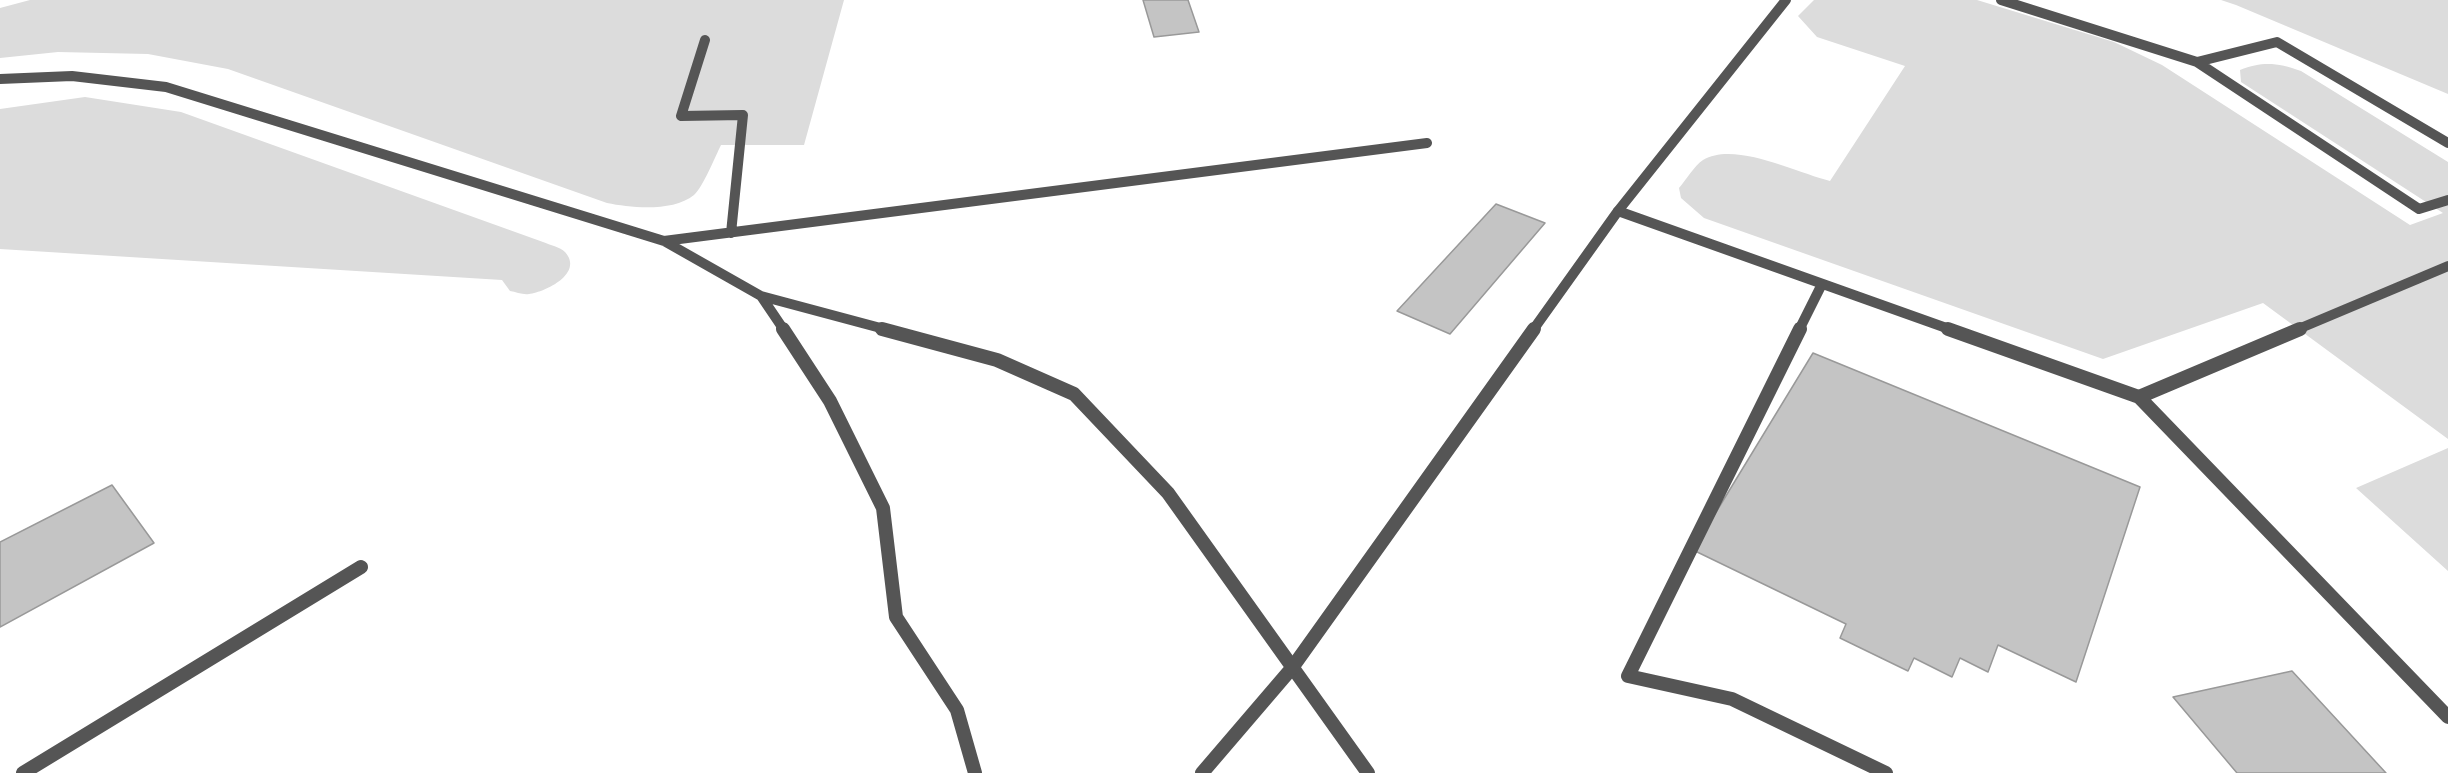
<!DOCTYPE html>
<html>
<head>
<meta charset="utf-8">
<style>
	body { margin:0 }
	canvas { display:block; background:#fff }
</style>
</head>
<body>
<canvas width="2448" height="773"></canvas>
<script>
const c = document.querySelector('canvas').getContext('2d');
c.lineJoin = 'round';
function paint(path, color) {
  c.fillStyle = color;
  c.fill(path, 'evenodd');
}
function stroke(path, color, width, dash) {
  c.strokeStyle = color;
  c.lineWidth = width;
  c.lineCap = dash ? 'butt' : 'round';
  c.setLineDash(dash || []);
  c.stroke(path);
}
const green = new Path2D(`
	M 30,0 L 844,0 L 804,145 L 721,145 C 715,157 703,187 694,195 C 673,212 632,208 607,203 L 228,69 L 148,54 L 58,52 L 0,58 L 0,8 Z
	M 1814,0 L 1977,0 L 2114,42 L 2162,65 L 2410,225 L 2443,213 L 2241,82 L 2240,70 C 2263,61 2278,63 2301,71 L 2448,162 L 2448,439 L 2263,303 L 2103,359 L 1704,218 L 1681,198 L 1679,188 C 1686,180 1694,166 1703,160 C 1735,141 1797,173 1830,181 L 1905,66 L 1817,37 L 1798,16 Z
	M 2221,0 L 2448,0 L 2448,94 L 2236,5 Z
	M 85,97 L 181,112 L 543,242 C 550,245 560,247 565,252 C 584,273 546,292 529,294 C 523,295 516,292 510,291 L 502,280 L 0,249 L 0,109 Z
	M 2448,448 L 2448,571 L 2356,488 Z`);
const building = new Path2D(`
	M 1143,0 L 1188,0 L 1199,32 L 1154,37 Z
	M 1496,204 L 1545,223 L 1450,334 L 1397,311 Z
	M 1813,353 L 2140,487 L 2076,682 L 1998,645 L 1988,672 L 1960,658 L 1952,677 L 1914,658 L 1908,671 L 1840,638 L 1846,624 L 1693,550 Z
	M 112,485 L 154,543 L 0,627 L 0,542 Z
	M 2292,671 L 2386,773 L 2237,773 L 2173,697 Z`);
const laneFar1 = new Path2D(`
	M 2001,0 L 2197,62 L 2277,42 L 2448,143
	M 705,40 L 681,116 L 743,115 L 731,233
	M 2197,62 L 2419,209 L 2448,200
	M 0,79 L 72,76 L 166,87 L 664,241 L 761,296 L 888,330
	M 1618,211 L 1952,330
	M 664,241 L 1427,143
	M 761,296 L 784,330
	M 1799,330 L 1822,284
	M 2296,330 L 2448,266`);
const lane = new Path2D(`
	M 783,329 L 830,401 L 883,508 L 896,617 L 957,710 L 975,773
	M 882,329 L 997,360 L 1074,394 L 1168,493 L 1368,773
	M 1800,329 L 1628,676 L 1732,699 L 1886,773
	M 1948,329 L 2139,397 L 2448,717
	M 2139,397 L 2300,329
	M 23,773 L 361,567
	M 1202,773 L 1292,668`);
const streetFar1 = new Path2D(`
	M 1533,330 L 1618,211 L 1786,0`);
const street = new Path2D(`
	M 1292,668 L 1534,329`);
paint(green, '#dcdcdc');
paint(building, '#c4c4c4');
stroke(building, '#999', 1.5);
stroke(laneFar1, '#555', 10);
stroke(lane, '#555', 14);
stroke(streetFar1, '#555', 10);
stroke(street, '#555', 14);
</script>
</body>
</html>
